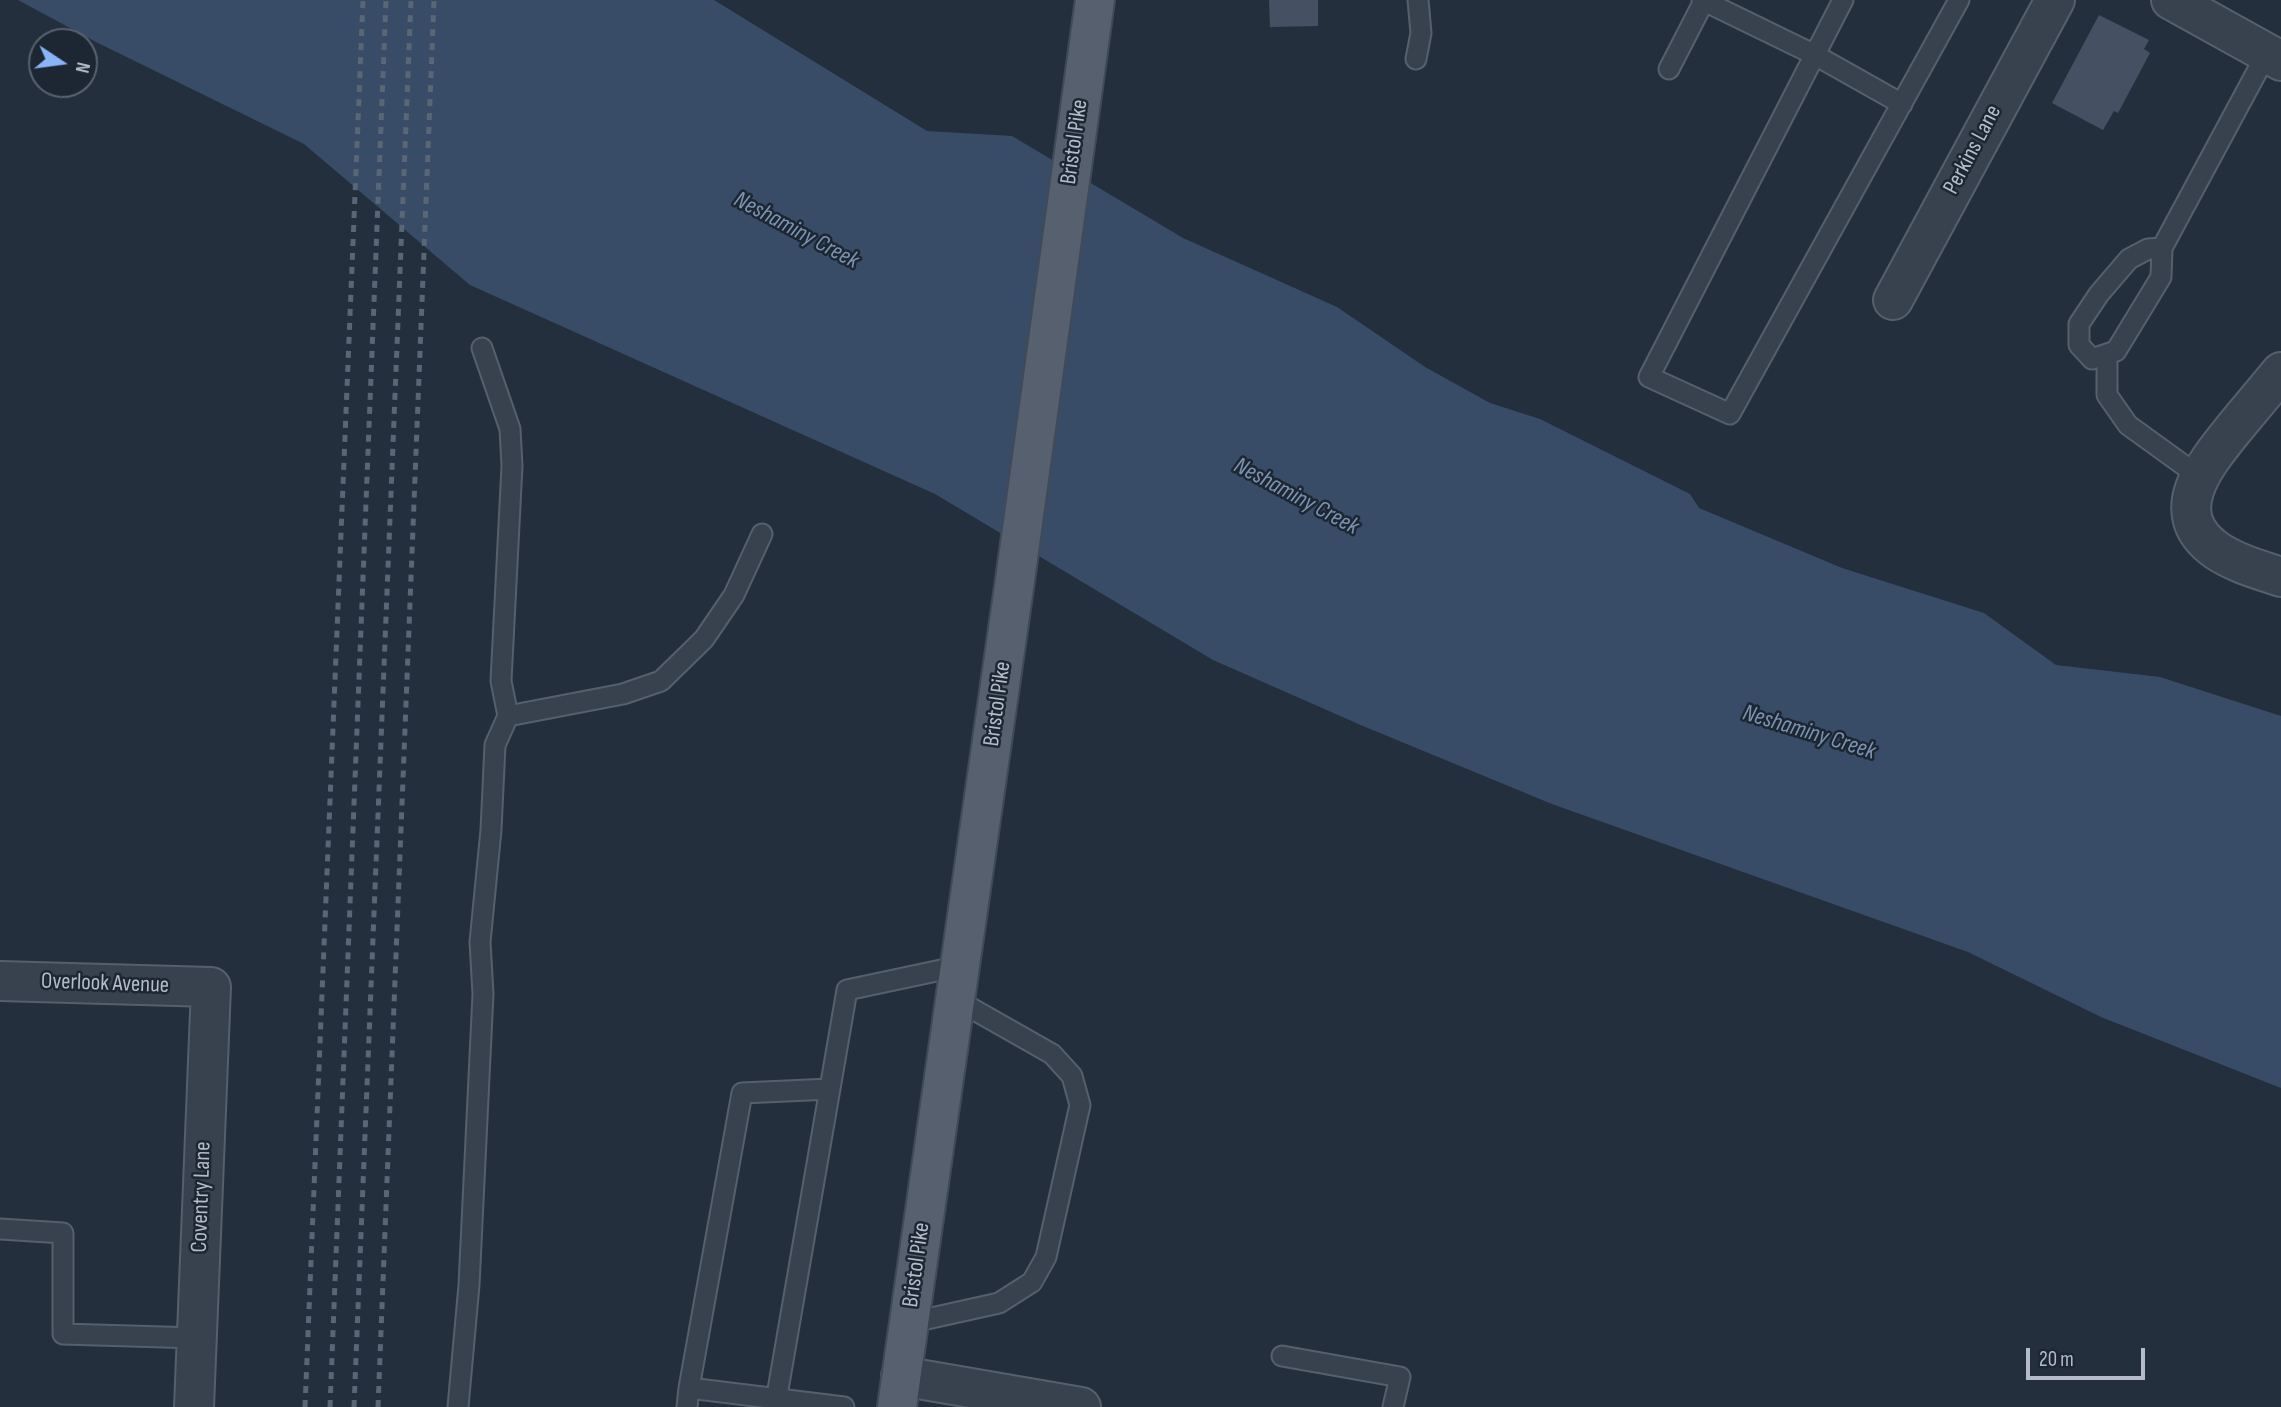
<!DOCTYPE html>
<html>
<head>
<meta charset="utf-8">
<style>
	body { margin:0 }
	#map { position:relative; width:2281px; height:1407px; overflow:hidden; background:#242f3e; font-family:"Sofia Sans Condensed",sans-serif }
	canvas { display:block }
	.north { position:absolute; left:28px; top:28px; width:70px; height:70px; box-sizing:border-box; background:#1d2633; border:2px solid #59626f; border-radius:50%; rotate:103deg; font-size:19px; font-weight:700; line-height:28px; text-align:center; color:#b4bcc9 }
	.north::after { content:''; display:block; margin:auto; width:24px; height:32px; background:#8ab4f8; clip-path:polygon(50% 0,100% 100%,50% 72%,0 100%) }
	.scale { position:absolute; left:2026px; top:1348px; width:119px; height:32px; box-sizing:border-box; border:4px solid #b4bcc9; border-top:0; padding-left:9px; font-size:21px; line-height:24px; white-space:nowrap; color:#b4bcc9; -webkit-text-stroke:5px #1d2633; paint-order:stroke }
</style>
</head>
<body>
<div id="map">
<canvas width="2281" height="1407"></canvas>
<div class="north">N</div>
<div class="scale">20 m</div>
</div>
<script>
const c = document.querySelector('canvas').getContext('2d');
c.lineJoin = 'round';
function paint(path, color) {
  c.fillStyle = color;
  c.fill(path, 'evenodd');
}
function stroke(path, color, width, dash) {
  c.strokeStyle = color;
  c.lineWidth = width;
  c.lineCap = dash ? 'butt' : 'round';
  c.setLineDash(dash || []);
  c.stroke(path);
}
function drawText(font, color, halo, rows, align = 'center') {
  c.font = font + ' "Sofia Sans Condensed",sans-serif';
  c.lineWidth = 5;
  c.setLineDash([]);
  c.textBaseline = 'middle';
  c.strokeStyle = halo;
  c.fillStyle = color;
  for (const [text, x, y, turn = 0] of rows) {
    c.save();
    c.translate(x, y);
    c.rotate((+turn || 0) * Math.PI / 180);
    c.textAlign = isNaN(turn) ? turn : align;
    if (halo) c.strokeText(text, 0, 0);
    c.fillText(text, 0, 0);
    c.restore();
  }
}
const water = new Path2D(`
	M 18,0 L 714,0 L 927,131 L 1012,136 L 1183,238 L 1337,307 L 1425,367 L 1490,403 L 1540,419 L 1690,494 L 1699,508 L 1842,568 L 1984,613 L 2056,665 L 2160,677 L 2281,716 L 2281,1088 L 2101,1017 L 1968,952 L 1552,804 L 1363,726 L 1213,660 L 935,494 L 470,285 L 304,144 L 96,42 Z`);
const building = new Path2D(`
	M 1269,0 L 1318,0 L 1318,26 L 1270,27 Z
	M 2099,15 L 2149,40 L 2144,49 L 2150,53 L 2118,113 L 2114,111 L 2103,130 L 2052,103 Z`);
const service = new Path2D(`
	M 1702,0 L 1815,55 L 1902,104
	M 1843,0 L 1649,377 L 1730,414 L 1959,0
	M 1416,59 L 1421,33 L 1418,0
	M 1669,69 L 1704,1
	M 2162,248 L 2148,249 L 2129,259 L 2099,294 L 2079,324 L 2079,345 L 2092,359 L 2116,351 L 2161,277 L 2162,248 L 2267,53
	M 2107,354 L 2107,395 L 2128,425 L 2200,477
	M 508,716 L 623,694 L 661,681 L 704,639 L 734,595 L 762,534
	M 830,1089 L 742,1093 L 689,1388 L 844,1407
	M 0,1229 L 63,1233 L 63,1334 L 197,1338
	M 909,1323 L 999,1303 L 1032,1282 L 1046,1257 L 1080,1105 L 1072,1076 L 1052,1054 L 955,999
	M 1282,1356 L 1400,1377 L 1393,1407
	M 458,1407 L 469,1285 L 483,994 L 480,942 L 491,830 L 495,745 L 508,716 L 501,681 L 512,466 L 510,429 L 482,348
	M 687,1407 L 689,1388
	M 775,1407 L 847,990 L 960,966`);
const minor = new Path2D(`
	M 2171,0 L 2281,61
	M 1893,300 L 2055,0
	M 2281,372 C 2266,390 2251,408 2236,426 C 2207,462 2163,512 2216,550 C 2235,563 2260,570 2281,577
	M 0,981 L 211,987 L 194,1407
	M 901,1376 L 1081,1407`);
const primary = new Path2D(`
	M 897,1407 L 1016,573 L 1095,0`);
const rail = new Path2D(`
	M 305,1407 L 363,0
	M 330,1407 L 386,0
	M 354,1407 L 411,0
	M 378,1407 L 434,0`);
const streetNames = [
	["Bristol Pike",1075,142,-82],
	["Perkins Lane",1973,150,-62],
	["Bristol Pike",998,704,-82],
	["Overlook Avenue",105,984,2],
	["Coventry Lane",202,1197,-88],
	["Bristol Pike",917,1265,-82]
];
const waterNames = [
	["Neshaminy Creek",796,231,28],
	["Neshaminy Creek",1296,497,28],
	["Neshaminy Creek",1809,733,17]
];
paint(water, '#394c67');
paint(building, '#455162');
stroke(service, '#565f6c', 23);
stroke(minor, '#565f6c', 42);
stroke(primary, '#414a57', 42);
stroke(service, '#38414e', 19);
stroke(minor, '#38414e', 38);
stroke(primary, '#56606e', 38);
stroke(rail, '#5a6575', 5, [7, 7]);
drawText('23px', '#b4bcc9', '#1d2633', streetNames);
drawText('italic 24px', '#7c92b1', '#1d2633', waterNames);
</script>
</body>
</html>
